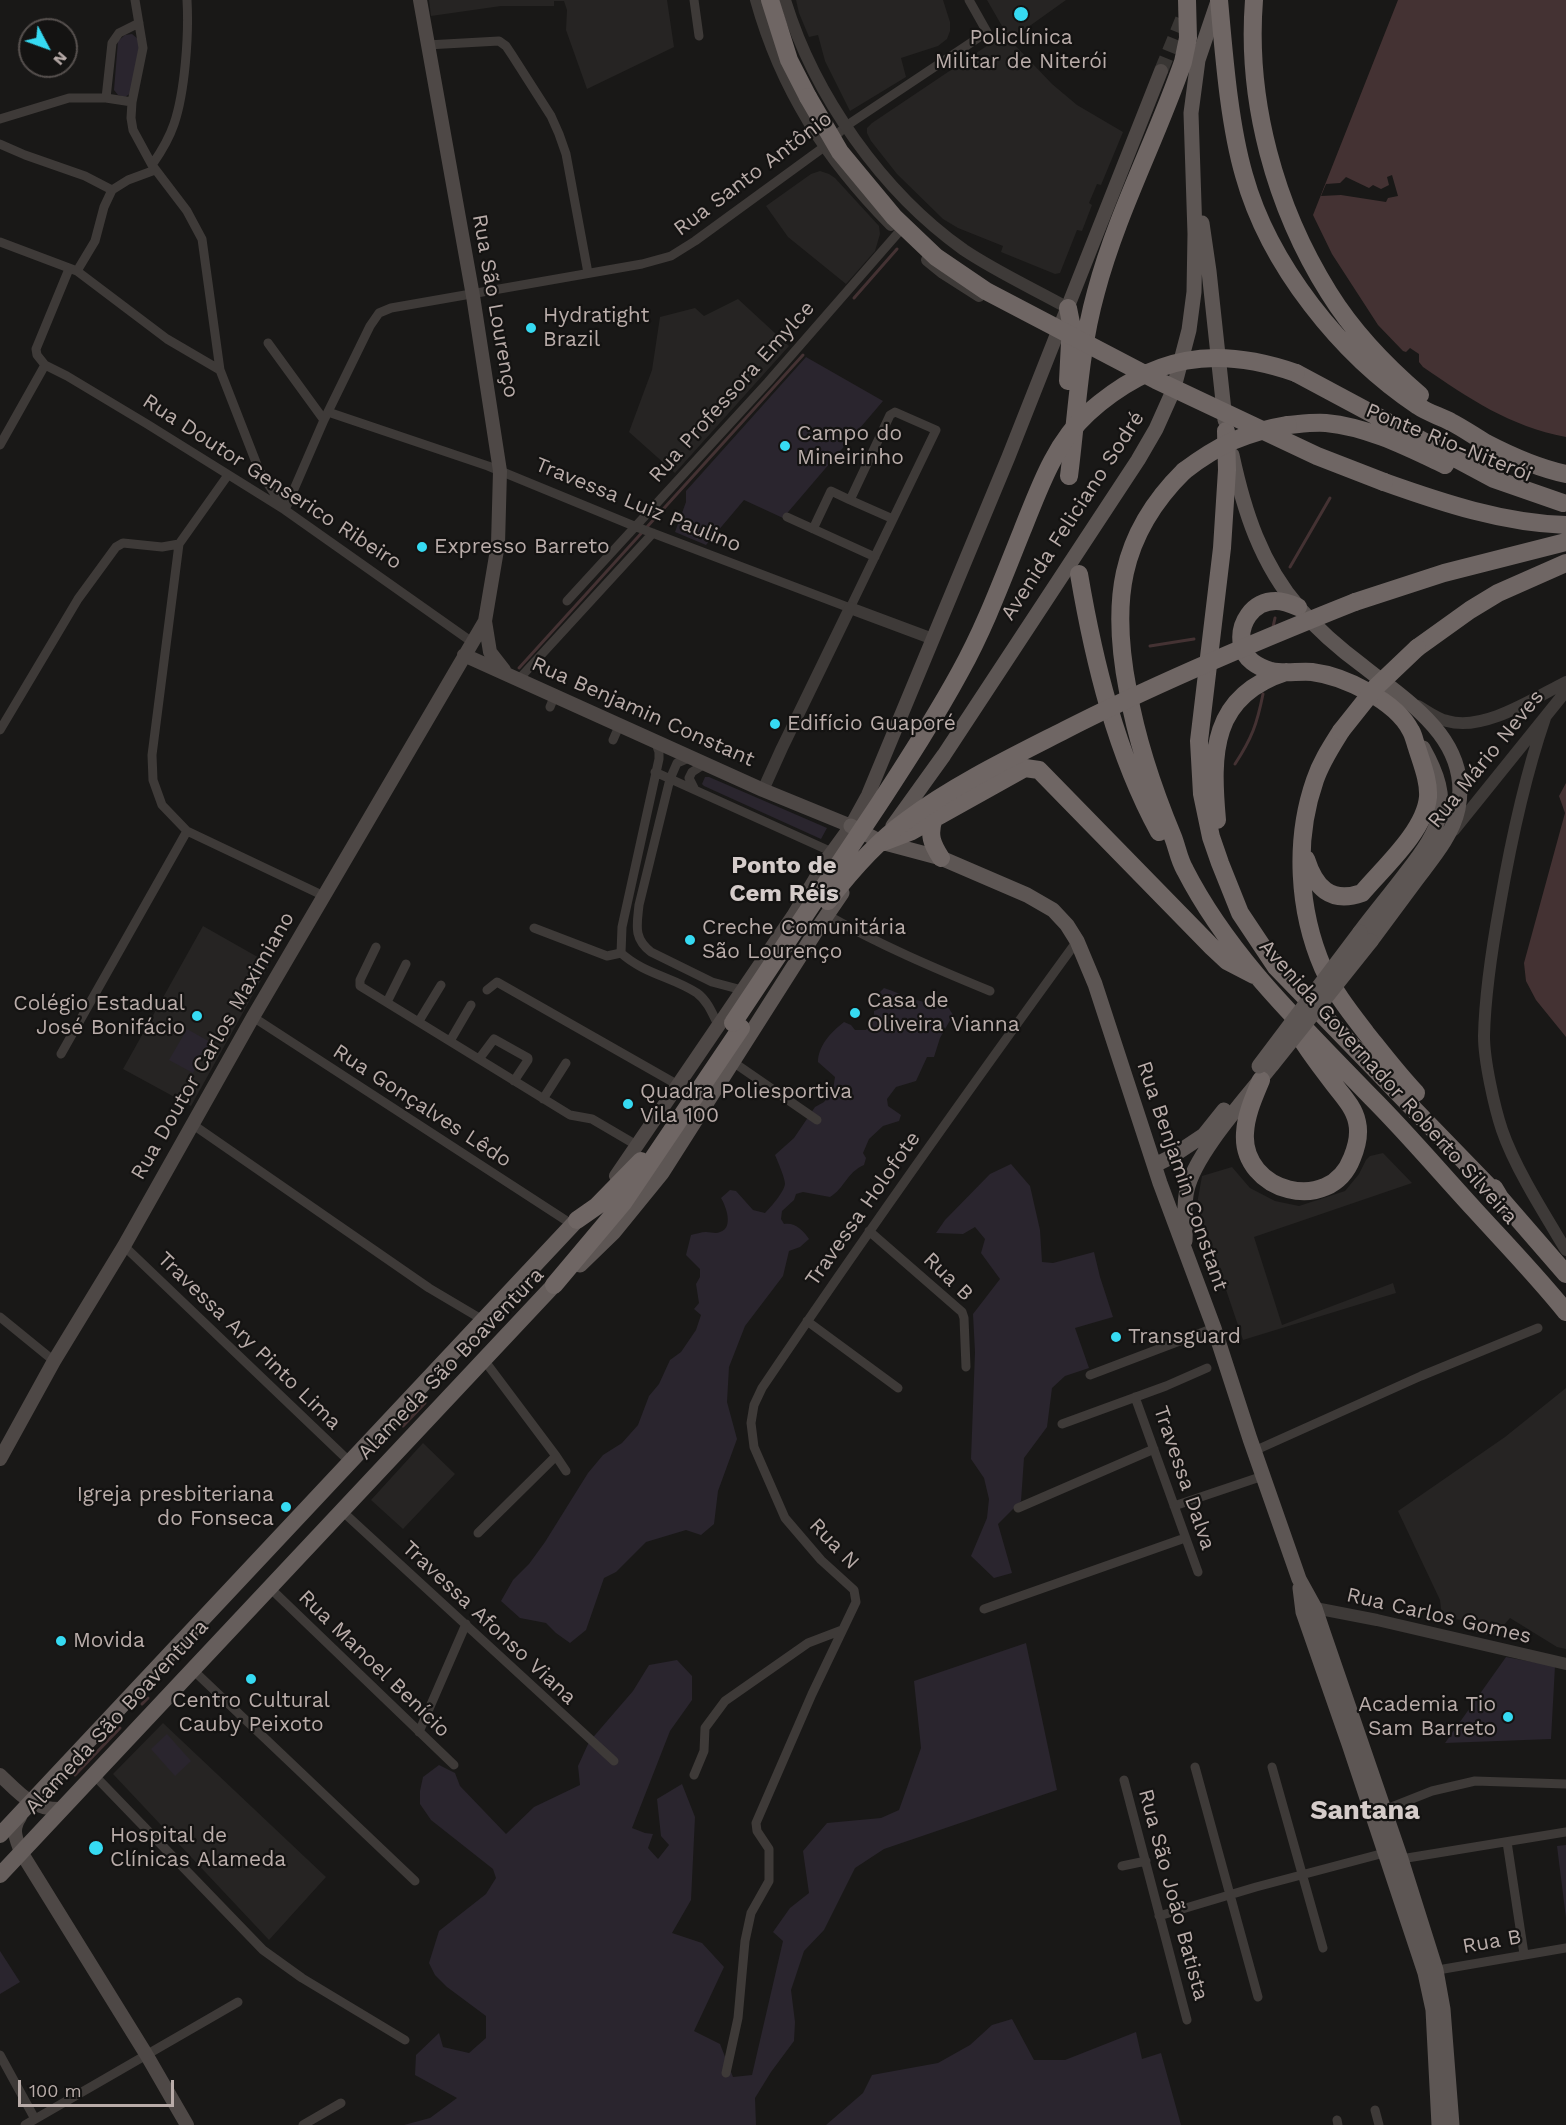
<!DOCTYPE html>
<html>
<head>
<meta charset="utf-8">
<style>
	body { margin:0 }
	#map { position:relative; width:1566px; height:2125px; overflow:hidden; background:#191817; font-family:"Work Sans",sans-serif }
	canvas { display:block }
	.north { position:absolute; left:18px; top:18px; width:60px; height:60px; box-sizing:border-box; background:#141312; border:2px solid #56504e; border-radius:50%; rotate:131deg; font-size:16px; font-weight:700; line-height:24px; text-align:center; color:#b9aca9 }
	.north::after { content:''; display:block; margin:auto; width:21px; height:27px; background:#36daf2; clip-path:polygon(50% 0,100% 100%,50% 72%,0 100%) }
	.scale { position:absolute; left:18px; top:2080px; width:156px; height:27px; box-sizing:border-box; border:3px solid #b9aca9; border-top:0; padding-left:8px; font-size:18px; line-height:21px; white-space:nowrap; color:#b9aca9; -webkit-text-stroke:4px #141312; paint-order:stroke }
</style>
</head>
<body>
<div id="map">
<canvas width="1566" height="2125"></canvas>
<div class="north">N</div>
<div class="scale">100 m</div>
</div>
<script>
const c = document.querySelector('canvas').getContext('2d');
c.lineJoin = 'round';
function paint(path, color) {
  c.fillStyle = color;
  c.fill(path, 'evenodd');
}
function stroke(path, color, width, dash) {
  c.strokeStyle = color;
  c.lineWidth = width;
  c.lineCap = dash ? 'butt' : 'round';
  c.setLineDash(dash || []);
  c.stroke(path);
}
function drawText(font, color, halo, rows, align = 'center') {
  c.font = font + ' "Work Sans",sans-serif';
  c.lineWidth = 4.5;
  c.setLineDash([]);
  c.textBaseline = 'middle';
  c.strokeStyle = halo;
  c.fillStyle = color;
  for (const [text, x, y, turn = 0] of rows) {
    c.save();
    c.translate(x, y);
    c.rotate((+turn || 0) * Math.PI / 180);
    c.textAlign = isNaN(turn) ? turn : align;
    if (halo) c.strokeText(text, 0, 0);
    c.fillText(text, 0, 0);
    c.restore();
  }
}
const built = new Path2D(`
	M 429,0 L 667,0 L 674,47 L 587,89 L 566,30 L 567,10 L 564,1 L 554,1 L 554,6 L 501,6 L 431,16 Z
	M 796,0 L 943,0 L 950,22 L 950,31 L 947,39 L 938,46 L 901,58 L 906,77 L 850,111 L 825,61 L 818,35 L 809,37 L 799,13 Z
	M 987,0 L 1066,0 L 1010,40 L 1052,84 L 1077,105 L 1123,132 L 1101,185 L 1097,184 L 1089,203 L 1092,205 L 1082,231 L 1077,230 L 1060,273 L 1055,274 L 1001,252 L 1003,246 L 958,228 L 943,219 L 897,174 L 871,141 L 867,133 L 867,128 L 872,123 L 1006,33 Z
	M 820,171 L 829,174 L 835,178 L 879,226 L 880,234 L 875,251 L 846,284 L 788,237 L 766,206 L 811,174 Z
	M 738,299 L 789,346 L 675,473 L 629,432 L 652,370 L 660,317 L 695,308 L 704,316 Z
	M 203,926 L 270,964 L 191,1106 L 123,1069 Z
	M 1383,1153 L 1412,1183 L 1254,1237 L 1282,1325 L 1393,1283 L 1396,1293 L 1243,1340 L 1197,1204 L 1202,1176 L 1232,1167 L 1250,1188 L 1275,1201 L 1299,1206 L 1345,1191 L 1359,1174 L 1366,1160 L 1370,1156 Z
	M 1566,1388 L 1566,1649 L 1557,1647 L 1510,1618 L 1497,1633 L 1489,1635 L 1476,1633 L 1477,1628 L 1461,1620 L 1442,1617 L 1440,1600 L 1398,1511 L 1505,1437 Z
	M 423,1443 L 455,1474 L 403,1529 L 371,1500 Z
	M 163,1723 L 326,1877 L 269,1940 L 113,1774 Z`);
const green = new Path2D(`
	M 132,34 L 138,39 L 140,45 L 131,93 L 125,97 L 118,95 L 114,90 L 118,41 L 125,35 Z
	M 806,357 L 883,401 L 783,518 L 744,500 L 706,545 L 675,532 L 686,502 L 686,491 Z
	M 705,777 L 709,777 L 827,828 L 821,839 L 704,786 L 702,784 Z
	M 884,988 C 903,994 923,1006 943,1003 L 948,1007 L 953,1015 L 940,1038 L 934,1057 L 927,1057 L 916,1081 L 896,1087 L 887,1099 L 888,1106 L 901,1115 L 899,1121 L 883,1126 L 869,1139 L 863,1153 L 866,1158 L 864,1165 C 846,1173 845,1188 830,1197 L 803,1192 L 796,1194 L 794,1200 L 782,1211 L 781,1219 L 784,1224 C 795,1222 803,1230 809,1239 L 800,1247 L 789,1251 L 783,1276 L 745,1326 L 729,1367 L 727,1402 L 737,1439 L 718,1491 L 714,1524 L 701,1535 L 686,1530 L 646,1542 L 616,1572 L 604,1578 L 586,1630 L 570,1643 L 556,1633 L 546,1623 L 520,1618 L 501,1601 L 513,1580 L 529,1564 L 545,1542 L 588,1473 L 603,1455 L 622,1443 L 638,1425 L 649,1396 L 659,1384 L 670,1360 L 681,1352 L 696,1330 L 701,1315 L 694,1309 L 699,1303 L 696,1284 L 700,1277 L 700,1269 L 686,1255 L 691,1235 C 696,1234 701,1232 706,1232 C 711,1232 716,1234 720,1232 C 734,1228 726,1206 721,1198 L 730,1190 L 736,1191 L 753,1210 L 765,1213 C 771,1207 784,1192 785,1184 C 785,1178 778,1162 775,1155 L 794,1138 L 815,1107 L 824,1102 L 833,1090 L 835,1077 L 818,1062 C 818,1046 831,1032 844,1022 L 851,1025 L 855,1030 L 866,1030 L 874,1018 L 874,1011 L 881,1008 L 885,1002 L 879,998 L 878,994 Z
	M 187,1029 L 210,1042 L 193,1073 L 169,1060 Z
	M 1011,1164 L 1030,1186 L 1040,1230 L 1042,1262 L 1053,1263 L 1094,1252 L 1100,1277 L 1113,1317 L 1075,1328 L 1089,1368 L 1065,1376 L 1052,1388 L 1047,1427 L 1024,1458 L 1021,1501 L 998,1524 L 1012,1573 L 994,1578 L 971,1556 L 987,1518 L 989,1499 L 984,1478 L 971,1459 L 975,1352 L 973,1314 L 1000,1279 L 981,1253 L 985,1239 L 975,1227 L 963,1234 L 936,1233 L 945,1220 L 990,1174 Z
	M 1026,1643 L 1057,1790 L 884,1849 L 855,1868 L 824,1930 L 804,1951 L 791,1990 L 795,2022 L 794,2041 L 771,2072 L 755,2098 L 756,2125 L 404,2125 L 430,2118 L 457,2098 L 415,2075 L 416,2055 L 439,2033 L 443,2047 L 469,2053 L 486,2038 L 486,2016 L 447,1987 L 435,1975 L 429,1963 L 439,1931 L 486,1894 L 496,1878 L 493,1869 L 431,1820 L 420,1804 L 420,1791 L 423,1777 L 439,1765 L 455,1773 L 460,1786 L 506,1834 L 534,1807 L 580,1785 L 578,1766 L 589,1742 L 633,1691 L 649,1665 L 677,1660 L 692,1676 L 692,1700 L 670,1731 L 632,1828 L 645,1833 L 653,1834 L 648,1848 L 658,1859 L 669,1845 L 661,1836 L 657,1799 L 682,1784 L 695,1817 L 691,1900 L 672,1933 L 702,1943 L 724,1967 L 694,2031 L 720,2044 L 733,2077 L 752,2075 L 783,1941 L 773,1932 L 790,1908 L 809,1893 L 803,1851 L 827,1823 L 881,1818 L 899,1810 L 921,1748 L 914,1681 Z
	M 1506,1657 L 1555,1666 L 1551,1739 L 1445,1743 Z
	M 167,1734 L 191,1761 L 175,1776 L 151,1749 Z
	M 1566,1845 L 1566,1918 L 1557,1846 Z
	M 0,1951 L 20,1982 L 0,1994 Z
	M 1012,2019 L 1034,2060 L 1065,2060 L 1136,2032 L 1142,2059 L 1161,2053 L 1181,2125 L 826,2125 L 863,2093 L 872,2075 L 938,2063 L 970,2045 L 992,2025 Z`);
const water = new Path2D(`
	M 1398,0 L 1566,0 L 1566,437 C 1509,426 1470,399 1423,367 L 1419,362 L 1419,354 L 1410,348 L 1406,352 L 1403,351 L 1378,325 L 1332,254 L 1313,215 Z
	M 1566,783 L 1566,1037 L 1536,1000 L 1526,981 L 1524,963 L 1565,813 L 1559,796 Z`);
const pier = new Path2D(`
	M 1392,175 L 1398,196 L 1388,198 L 1386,202 L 1341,195 L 1321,196 L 1326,184 L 1340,183 L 1346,177 L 1369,188 L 1373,185 L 1381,189 L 1389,185 L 1387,177 Z`);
const stream = new Path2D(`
	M 854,298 L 897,249
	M 1290,567 L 1330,498
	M 1273,627 L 1275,618
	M 1150,646 L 1194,639
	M 519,668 L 803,355
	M 1235,764 C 1252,738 1257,724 1263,694
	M 403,1426 L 425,1403
	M 142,1704 L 148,1698
	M 75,1775 L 120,1728`);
const secondaryTunnel = new Path2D(`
	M 1161,71 L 1185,12`);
const minor = new Path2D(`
	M 135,0 L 143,48 L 132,102 L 131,118 L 133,130 L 152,165 L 187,211 L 202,239 L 220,370 L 259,470 L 285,510
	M 694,0 L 699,36
	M 427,45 L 499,41 L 506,46 L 512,55 L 551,116 L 559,134 L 566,154 L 588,273
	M 106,98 L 112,43 L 119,33 L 139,23
	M 0,119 L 69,98 L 106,98 L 132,102
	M 0,144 L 25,155 L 85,176 L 112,190
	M 152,165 C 161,152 169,139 174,124 C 185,92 189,34 187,0
	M 0,242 L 77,271 L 167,339 L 220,370
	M 77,271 L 95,241 L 104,207 L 112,190 L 128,180 L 155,170
	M 268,343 L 324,420
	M 45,365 L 67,376 L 147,424 L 285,510 L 472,642
	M 328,412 L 488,466 L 634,526 L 850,608 L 936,430 L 895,412 L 890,415 L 850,500 L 893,519
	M 0,445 L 45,365 L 37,355 L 36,349 L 69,269
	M 228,475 L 179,544 L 152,755 L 153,780 L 162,805 L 187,831 L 324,896
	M 285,510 L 324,420 L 370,326 L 379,313 L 391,308 L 642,264 L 671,256 L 695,241 L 824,147 L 846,126 L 987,32 L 969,0
	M 787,517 L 875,557
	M 813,529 L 831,491 L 850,500
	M 567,601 L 768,382 L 898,233
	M 519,679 L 653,533
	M 550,707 L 555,695
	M 0,730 L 78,599 L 116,547 L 123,543 L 162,547 L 179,544
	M 613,740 L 620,724
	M 655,741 L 659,752 L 659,759 L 622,927 L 621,953 C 644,974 673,977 697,993 C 708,1001 713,1015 718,1025
	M 691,757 L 677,763 L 670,779 L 639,905 C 637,925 633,938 651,952 L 712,982 L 742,990
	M 655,772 L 832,852
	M 695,790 L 689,778 L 692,772 L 706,763
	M 827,915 C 880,945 934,968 990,991
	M 534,928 L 607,956 L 621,953
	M 376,947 L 360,980 L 360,986 L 570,1115 L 592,1119 L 638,1146
	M 487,990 L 497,982 L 678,1085
	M 387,1002 L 406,964
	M 253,1017 L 573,1225
	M 419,1021 L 441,985
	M 450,1041 L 471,1005
	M 61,1054 L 187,831
	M 479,1059 L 494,1039 L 528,1058 L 528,1060 L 514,1081
	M 733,1062 L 817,1120
	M 543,1099 L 566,1063
	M 192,1124 L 429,1288 L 483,1320
	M 869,1231 L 962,1312 L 964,1318 L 966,1367
	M 124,1246 L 350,1462
	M 0,1317 L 54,1361
	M 807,1321 L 898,1388
	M 1090,1375 L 1214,1328
	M 1135,1397 L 1198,1572
	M 1062,1424 L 1166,1386 L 1207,1368
	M 1254,1451 L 1421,1376 L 1538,1328
	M 556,1456 L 566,1471
	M 1174,1506 L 1263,1476
	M 1018,1508 L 1154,1449
	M 342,1511 L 614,1761
	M 478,1533 L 556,1456 L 484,1360
	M 270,1588 L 454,1765
	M 984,1609 L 1185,1538
	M 193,1670 L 415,1881
	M 419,1732 L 466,1624
	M 1195,1767 L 1258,1997
	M 1272,1767 L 1323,1948
	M 94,1775 L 263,1950 L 302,1978 L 405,2040
	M 694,1775 L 704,1751 L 705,1728 L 725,1701 L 808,1643 L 842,1630
	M 1124,1780 L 1187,2020
	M 1384,1810 L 1432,1791 L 1475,1781 L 1566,1784
	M 1507,1842 L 1524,1954
	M 1401,1859 L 1566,1832
	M 1122,1866 L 1146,1861
	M 1159,1916 L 1256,1887 L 1388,1852
	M 1432,1971 L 1566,1948
	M 0,2055 L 35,2119
	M 726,2073 L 738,2018 L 745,1941 L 751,1913 L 769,1881 L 769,1849 L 757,1831 L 756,1823 L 812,1694 L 856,1602 L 854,1590 L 821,1560 L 785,1518 L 754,1447 L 751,1423 L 754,1405 L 762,1388 C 864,1237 970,1088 1077,941
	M 1375,2110 L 1379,2125
	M 1337,2120 L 1338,2125
	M 25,2125 L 238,2002
	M 303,2125 L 341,2103`);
const tertiary = new Path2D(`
	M 756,0 C 781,90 826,159 891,225
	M 785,0 C 814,95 882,192 964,250 C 997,272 1034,289 1068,308
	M 927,260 L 943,273 L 979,296
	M 1418,706 C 1427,711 1437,719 1447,721 C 1484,732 1534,698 1566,682
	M 1545,718 C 1524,779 1511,841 1500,904 C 1492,948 1485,992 1484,1036 C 1484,1060 1494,1106 1502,1130 C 1515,1168 1545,1215 1566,1250
	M 763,790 L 782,748 L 850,608 L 933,639
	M 1454,830 L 1566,691
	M 1310,1610 L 1315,1608 L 1377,1620 L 1566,1664`);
const secondary = new Path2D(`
	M 485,621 L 490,652 L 504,670
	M 464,655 L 763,790 L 851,826
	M 616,1176 L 793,916 L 827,859 L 851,826 L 868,795 L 1008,458 L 1161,71
	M 0,1459 L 54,1361 L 124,1246 L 253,1017 L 485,621 L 498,544 L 500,471 L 473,296 L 420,0
	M 0,1775 C 20,1794 32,1810 62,1809
	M 20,1817 C 11,1830 16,1838 21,1852 L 146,2054 L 187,2125`);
const primary = new Path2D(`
	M 1202,223 L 1209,271 L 1225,420
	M 1232,455 C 1244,511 1261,564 1299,608 C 1318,630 1340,649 1363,666 C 1408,702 1472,740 1458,809 C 1452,837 1431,860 1414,883 C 1400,902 1385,922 1371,941
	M 851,826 L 881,842 L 941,858 L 1027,895 L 1053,910 L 1067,925 L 1077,941 L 1095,984 L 1160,1183 L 1214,1328 L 1250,1439 L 1299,1579 L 1315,1608 L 1322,1629 L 1401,1859 L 1436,1970 L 1443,2009 L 1452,2125
	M 893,826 L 944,755 L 1138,460 L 1156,429 L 1173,391 L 1189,330 L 1194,292 L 1195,234 L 1191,113 L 1198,60 L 1218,1
	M 1360,932 C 1375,912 1391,893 1406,873 C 1442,827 1454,803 1423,748
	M 1155,1165 L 1171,1157 L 1204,1135 L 1224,1110
	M 1185,1241 C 1186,1224 1183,1206 1187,1190 C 1195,1153 1248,1096 1272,1065
	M 580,1265 L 614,1232 L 662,1173 L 816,931 L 842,893
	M 1300,1588 L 1303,1612 L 1349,1744 L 1425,1973 L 1433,2010 L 1439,2125`);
const trunk = new Path2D(`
	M 0,1835 L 577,1220
	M 0,1875 L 554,1285`);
const motorway = new Path2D(`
	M 770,0 L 789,60 L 808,97
	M 1219,0 C 1224,55 1229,123 1244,175 C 1269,265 1341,355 1418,406 C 1428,413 1440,416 1451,422 C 1463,428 1474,436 1486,443 C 1511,456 1538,468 1566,474
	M 1254,0 C 1246,101 1275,207 1329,293 C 1352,330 1386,366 1420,395
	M 1068,308 L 1071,323 L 1068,381
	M 1296,373 L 1494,479 L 1563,503
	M 1288,425 C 1300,424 1314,422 1326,423 C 1368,427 1407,447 1445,465
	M 1226,431 L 1227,470 L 1222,548 L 1199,741 L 1202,794 L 1211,837 L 1220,863 L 1240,913 L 1276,967 L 1500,1198
	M 1184,471 C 1118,536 1111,604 1128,691 C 1137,742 1153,789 1173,837 C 1177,847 1179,860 1185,870 C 1230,958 1303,1026 1371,1097 C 1407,1133 1440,1172 1474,1209 C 1505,1243 1537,1276 1566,1312
	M 1069,476 C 1077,414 1079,353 1096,292 C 1117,213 1156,140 1183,62 L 1188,38 L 1187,0
	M 1384,482 C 1443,503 1503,523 1566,525
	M 1079,574 C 1094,662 1116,753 1159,832
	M 1355,602 L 1444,573 L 1566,542
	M 1298,607 C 1291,604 1283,601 1276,601 C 1252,601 1238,624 1242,645 C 1244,659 1258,667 1271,671 C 1284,674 1298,671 1312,672 C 1344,676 1396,701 1411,731 C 1414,736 1415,743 1417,748 C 1422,764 1429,781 1428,797 C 1425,831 1383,868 1362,893 C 1330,904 1315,887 1306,859
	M 1417,648 L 1470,610 L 1498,593 L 1566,563
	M 1341,731 C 1331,747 1321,762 1315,780 C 1294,840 1298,910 1323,968 C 1334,992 1350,1012 1366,1033 C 1382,1053 1398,1074 1416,1093
	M 934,818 C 928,835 932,844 941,858
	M 1217,820 C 1211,753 1211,696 1286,672
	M 883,842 L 912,831 L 1025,768 L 1039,770 L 1212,947 L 1227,961 L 1254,975
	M 1261,1080 C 1254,1097 1246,1114 1245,1133 C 1241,1192 1330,1216 1352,1158 C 1357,1146 1360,1135 1357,1122 C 1354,1107 1342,1095 1333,1083 C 1319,1065 1305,1047 1294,1027
	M 1494,1188 L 1500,1198 L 1566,1274
	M 577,1220 L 597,1206 L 641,1161
	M 554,1285 L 623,1203 L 741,1028`);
const primaryBridge = new Path2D(`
	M 1272,1065 L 1371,941
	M 1259,1066 L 1360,932`);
const motorwayBridge = new Path2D(`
	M 808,97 L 840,152 L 894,217 L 936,257 L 986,291 L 1156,380 L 1317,456 L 1384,482
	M 1184,471 C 1218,445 1246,432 1288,425
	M 1341,731 L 1376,687 L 1417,648
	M 828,901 C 851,871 876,842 907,820 C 956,784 1010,758 1065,730 C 1159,682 1257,641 1355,602
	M 733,1023 C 782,950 831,877 879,804 C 907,761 935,718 960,672 C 985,627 1003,578 1022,531 C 1039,489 1054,444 1088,413 C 1153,355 1215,345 1296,373`);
const markers = [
	[1021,14,8,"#36daf2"],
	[531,328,6,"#36daf2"],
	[785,446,6,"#36daf2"],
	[422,547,6,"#36daf2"],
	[775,724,6,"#36daf2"],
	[690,940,6,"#36daf2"],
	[855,1013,6,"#36daf2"],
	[197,1016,6,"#36daf2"],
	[628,1104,6,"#36daf2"],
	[1116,1337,6,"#36daf2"],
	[286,1507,6,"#36daf2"],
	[61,1641,6,"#36daf2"],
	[251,1679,6,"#36daf2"],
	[1508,1717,6,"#36daf2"],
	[96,1848,8,"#36daf2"]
];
const poiNames = [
	["Policlínica",1021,38,"center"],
	["Militar de Niterói",1021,62,"center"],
	["Hydratight",543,316],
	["Brazil",543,340],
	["Campo do",797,434],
	["Mineirinho",797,458],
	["Expresso Barreto",434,547],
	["Edifício Guaporé",787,724],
	["Creche Comunitária",702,928],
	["São Lourenço",702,952],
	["Casa de",867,1001],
	["Oliveira Vianna",867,1025],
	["Colégio Estadual",185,1004,"right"],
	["José Bonifácio",185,1028,"right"],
	["Quadra Poliesportiva",640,1092],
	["Vila 100",640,1116],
	["Transguard",1128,1337],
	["Igreja presbiteriana",274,1495,"right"],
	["do Fonseca",274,1519,"right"],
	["Movida",73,1641],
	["Centro Cultural",251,1701,"center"],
	["Cauby Peixoto",251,1725,"center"],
	["Academia Tio",1496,1705,"right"],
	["Sam Barreto",1496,1729,"right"],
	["Hospital de",110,1836],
	["Clínicas Alameda",110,1860]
];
const streetNames = [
	["Rua Santo Antônio",753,174,-37],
	["Rua São Lourenço",495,306,80],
	["Rua Professora Emylce",732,392,-48],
	["Ponte Rio-Niterói",1449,443,22],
	["Rua Doutor Genserico Ribeiro",272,482,33],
	["Travessa Luiz Paulino",638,505,22],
	["Avenida Feliciano Sodré",1073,516,-57],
	["Rua Benjamin Constant",643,712,24],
	["Rua Mário Neves",1486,759,-51],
	["Rua Doutor Carlos Maximiano",213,1046,-60],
	["Avenida Governador Roberto Silveira",1388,1082,48],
	["Rua Gonçalves Lêdo",422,1106,33],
	["Rua Benjamin Constant",1182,1176,71],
	["Travessa Holofote",863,1209,-55],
	["Rua B",948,1277,44],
	["Travessa Ary Pinto Lima",249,1341,44],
	["Alameda São Boaventura",451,1364,-46],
	["Travessa Dalva",1184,1478,71],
	["Rua N",834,1544,46],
	["Rua Carlos Gomes",1439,1616,13],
	["Travessa Afonso Viana",489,1623,43],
	["Rua Manoel Benício",374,1664,44],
	["Alameda São Boaventura",117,1717,-47],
	["Rua São João Batista",1173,1895,75],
	["Rua B",1492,1942,-10]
];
const quarterNames = [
	["Ponto de",784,866],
	["Cem Réis",784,894]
];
const districtNames = [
	["Santana",1365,1811]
];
paint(built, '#262423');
paint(green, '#2a252e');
paint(water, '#443233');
paint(pier, '#191817');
stroke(stream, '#443233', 3);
stroke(secondaryTunnel, '#393634', 14, [14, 7]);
stroke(minor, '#3e3a38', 9);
stroke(tertiary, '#3e3a38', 12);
stroke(secondary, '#4e4846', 14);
stroke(primary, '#5d5654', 15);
stroke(trunk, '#665e5c', 16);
stroke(motorway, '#6f6664', 18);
stroke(primaryBridge, '#5d5654', 15);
stroke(motorwayBridge, '#6f6664', 18);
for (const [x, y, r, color] of markers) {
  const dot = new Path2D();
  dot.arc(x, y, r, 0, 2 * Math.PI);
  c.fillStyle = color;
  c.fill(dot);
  stroke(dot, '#141312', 2);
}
drawText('21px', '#b9aca9', '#141312', poiNames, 'left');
drawText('21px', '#b9aca9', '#141312', streetNames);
drawText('bold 24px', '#d5ccca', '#141312', quarterNames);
drawText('bold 27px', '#d5ccca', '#141312', districtNames);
</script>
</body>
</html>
